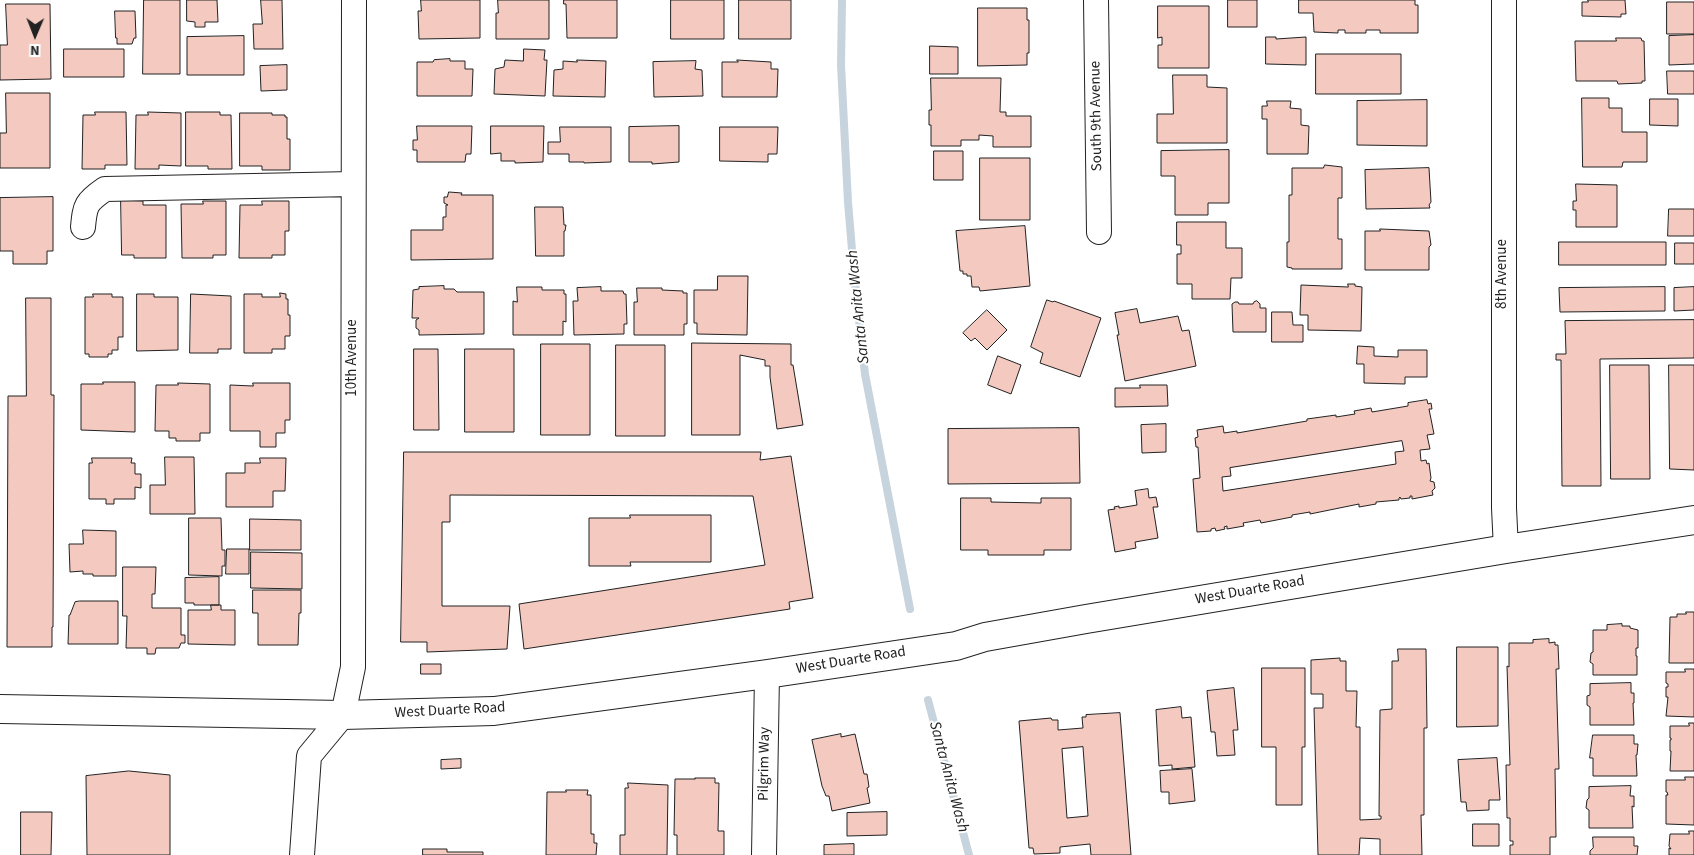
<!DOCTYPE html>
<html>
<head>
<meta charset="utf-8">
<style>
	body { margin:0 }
	#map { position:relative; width:1694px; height:855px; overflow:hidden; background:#fff; font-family:"Source Sans 3",sans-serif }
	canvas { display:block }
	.north { position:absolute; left:10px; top:10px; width:50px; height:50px; -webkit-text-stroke:4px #fff; paint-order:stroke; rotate:181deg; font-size:14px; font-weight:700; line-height:20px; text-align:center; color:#222 }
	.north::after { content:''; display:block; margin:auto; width:18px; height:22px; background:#222; clip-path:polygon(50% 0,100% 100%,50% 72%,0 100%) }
</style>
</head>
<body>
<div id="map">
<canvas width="1694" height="855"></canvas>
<div class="north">N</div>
</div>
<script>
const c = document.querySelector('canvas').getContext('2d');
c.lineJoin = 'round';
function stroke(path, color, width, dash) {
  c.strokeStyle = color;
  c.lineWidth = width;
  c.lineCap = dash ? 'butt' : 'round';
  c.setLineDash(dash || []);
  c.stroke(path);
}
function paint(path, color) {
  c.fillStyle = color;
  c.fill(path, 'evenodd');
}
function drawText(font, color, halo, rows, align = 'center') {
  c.font = font + ' "Source Sans 3",sans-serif';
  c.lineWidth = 4;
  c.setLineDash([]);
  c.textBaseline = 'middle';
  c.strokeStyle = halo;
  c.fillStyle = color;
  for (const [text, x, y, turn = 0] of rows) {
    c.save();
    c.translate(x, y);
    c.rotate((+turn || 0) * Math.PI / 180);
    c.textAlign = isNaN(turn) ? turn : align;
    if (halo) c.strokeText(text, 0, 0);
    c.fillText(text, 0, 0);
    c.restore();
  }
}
const stream = new Path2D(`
	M 842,0 L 841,65 L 848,202 L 854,274 L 865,374 L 910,609
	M 928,700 L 969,855`);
const building = new Path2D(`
	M 144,0 L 180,0 L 180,74 L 143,74 Z
	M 187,0 L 217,0 L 218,22 L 205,22 L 205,27 L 195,27 L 195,22 L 187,21 Z
	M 261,0 L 282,0 L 283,49 L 254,49 L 253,24 L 262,24 Z
	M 421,0 L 480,0 L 480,38 L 419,39 L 418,11 L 421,11 Z
	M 498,0 L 549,0 L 549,39 L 496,39 L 496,13 L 498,13 Z
	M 564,0 L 617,0 L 617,38 L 567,38 L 566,4 L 564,4 Z
	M 671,0 L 724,0 L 724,39 L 671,39 Z
	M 739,0 L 791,0 L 791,39 L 739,39 Z
	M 1228,0 L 1257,0 L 1257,27 L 1228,27 Z
	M 1299,0 L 1415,0 L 1415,5 L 1418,5 L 1418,33 L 1380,33 L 1380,30 L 1366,30 L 1366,33 L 1345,33 L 1345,30 L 1338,30 L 1338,33 L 1314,32 L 1313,13 L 1299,13 Z
	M 1588,0 L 1625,0 L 1626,14 L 1621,14 L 1621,17 L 1582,16 L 1582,2 L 1588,2 Z
	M 1667,2 L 1694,2 L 1694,34 L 1667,34 Z
	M 6,4 L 50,4 L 51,79 L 0,80 L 0,45 L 7,45 Z
	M 1158,6 L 1209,6 L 1209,68 L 1158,68 L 1158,45 L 1162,45 L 1162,37 L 1158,38 Z
	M 978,8 L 1027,8 L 1027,20 L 1029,20 L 1029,53 L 1027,53 L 1027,65 L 978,66 Z
	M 115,11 L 135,11 L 136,38 L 134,38 L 132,44 L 117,44 L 117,38 L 116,38 Z
	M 1694,35 L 1694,64 L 1669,65 L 1669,36 Z
	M 244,36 L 244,75 L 187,75 L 187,37 Z
	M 1266,37 L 1276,37 L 1276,39 L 1306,37 L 1306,65 L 1266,64 Z
	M 1616,38 L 1641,38 L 1642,41 L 1644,41 L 1645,81 L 1642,81 L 1642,83 L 1618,84 L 1617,81 L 1576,81 L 1575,41 L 1616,41 Z
	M 930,46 L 958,47 L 958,74 L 930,74 Z
	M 64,49 L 124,49 L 124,77 L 64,77 Z
	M 524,49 L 545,50 L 544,60 L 547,60 L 545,96 L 494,94 L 495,69 L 504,67 L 505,60 L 523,61 Z
	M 1316,54 L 1401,54 L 1401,94 L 1316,94 Z
	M 450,59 L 450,61 L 465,61 L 465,69 L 473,69 L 472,96 L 417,96 L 417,62 L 433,62 L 434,60 Z
	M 577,60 L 606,61 L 605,97 L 553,96 L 554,70 L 563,69 L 563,61 L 577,62 Z
	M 737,60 L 771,62 L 771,69 L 778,69 L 777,97 L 722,97 L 722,62 L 738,62 Z
	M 696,61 L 695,69 L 702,70 L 703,96 L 654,97 L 653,62 Z
	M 287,65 L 287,90 L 261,91 L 260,66 Z
	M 1667,71 L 1694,71 L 1694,94 L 1668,94 Z
	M 1173,75 L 1207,75 L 1207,87 L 1227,88 L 1227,143 L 1157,143 L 1157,114 L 1173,114 Z
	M 931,78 L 1001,78 L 1000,112 L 1006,112 L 1006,116 L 1031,116 L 1031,147 L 993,147 L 993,136 L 979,135 L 979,140 L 961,140 L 961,146 L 931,146 L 931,125 L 929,125 L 929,110 L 931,110 Z
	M 6,93 L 50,93 L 50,168 L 0,168 L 0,133 L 6,133 Z
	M 1582,98 L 1609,98 L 1609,108 L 1622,108 L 1622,132 L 1647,132 L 1647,162 L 1623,162 L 1622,167 L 1583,167 Z
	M 1650,99 L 1678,99 L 1678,126 L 1650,125 Z
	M 1427,100 L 1427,146 L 1357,145 L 1357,101 Z
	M 1267,101 L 1291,101 L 1290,108 L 1301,109 L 1301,125 L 1309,126 L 1308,154 L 1267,154 L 1267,119 L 1262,119 L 1262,106 L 1267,106 Z
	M 95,112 L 126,112 L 127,165 L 105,165 L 105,169 L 82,169 L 83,115 L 95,115 Z
	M 148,112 L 181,113 L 181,166 L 159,165 L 159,169 L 135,169 L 136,115 L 148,115 Z
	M 186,112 L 220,112 L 220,115 L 231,115 L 232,169 L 208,169 L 208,166 L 186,166 Z
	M 240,113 L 272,113 L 272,115 L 285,115 L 285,117 L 287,117 L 287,139 L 290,139 L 290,170 L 262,170 L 262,166 L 240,166 Z
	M 417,126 L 472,126 L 471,154 L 466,154 L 465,162 L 417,162 L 417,150 L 413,150 L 413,140 L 417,140 Z
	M 491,126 L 544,126 L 543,162 L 515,163 L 515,161 L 501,161 L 501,153 L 491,154 Z
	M 679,126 L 679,162 L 652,164 L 652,162 L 629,162 L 629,127 Z
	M 560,127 L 611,127 L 611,162 L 584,163 L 584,162 L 569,162 L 569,154 L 548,154 L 548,142 L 560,142 Z
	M 720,127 L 778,127 L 777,154 L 768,154 L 768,162 L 720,161 Z
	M 1229,150 L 1229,203 L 1208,203 L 1208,215 L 1175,215 L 1175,176 L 1161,176 L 1161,151 Z
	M 934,151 L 963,151 L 963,180 L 934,180 Z
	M 980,158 L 1030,158 L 1030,220 L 980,220 Z
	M 1325,165 L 1342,167 L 1342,198 L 1338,198 L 1338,239 L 1342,239 L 1342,269 L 1292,269 L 1292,268 L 1287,267 L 1287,242 L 1289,242 L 1289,195 L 1292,195 L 1292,168 L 1323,168 Z
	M 1429,168 L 1431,202 L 1429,205 L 1430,208 L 1366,209 L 1365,170 Z
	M 1576,184 L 1617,185 L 1617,227 L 1576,227 L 1576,210 L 1573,210 L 1573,201 L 1576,201 Z
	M 449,192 L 462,193 L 461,195 L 493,195 L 493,259 L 411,260 L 411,230 L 443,230 L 443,217 L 446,217 L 446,205 L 448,205 L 444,203 L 444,197 L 447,197 Z
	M 53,197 L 53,251 L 47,251 L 47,264 L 13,264 L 13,251 L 0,251 L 0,198 Z
	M 121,200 L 143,201 L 143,205 L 166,205 L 166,258 L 134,258 L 134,255 L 122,255 Z
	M 203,201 L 226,201 L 226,255 L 213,255 L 213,258 L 182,258 L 181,204 L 203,204 Z
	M 262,201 L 289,201 L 289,231 L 285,231 L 285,255 L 272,255 L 272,258 L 239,258 L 240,205 L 262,205 Z
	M 535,207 L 563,207 L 564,225 L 566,225 L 565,231 L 564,231 L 564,256 L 536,256 Z
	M 1669,209 L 1694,209 L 1694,236 L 1668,236 Z
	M 1177,222 L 1226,222 L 1226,248 L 1242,248 L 1242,278 L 1231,278 L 1230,299 L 1192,299 L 1192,284 L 1177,284 L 1177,254 L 1181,254 L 1181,245 L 1177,245 Z
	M 1025,226 L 1030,286 L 980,291 L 979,287 L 972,287 L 971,276 L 967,276 L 967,274 L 963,274 L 963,271 L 960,271 L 956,231 Z
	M 1380,229 L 1429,231 L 1431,245 L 1429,247 L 1429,270 L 1365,270 L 1365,231 L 1380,231 Z
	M 1559,242 L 1666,242 L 1666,265 L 1559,265 Z
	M 1675,243 L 1694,243 L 1694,264 L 1675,264 Z
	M 718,276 L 748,276 L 747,335 L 697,334 L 697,323 L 694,323 L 694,290 L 717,290 Z
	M 1348,284 L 1355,284 L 1355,286 L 1362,287 L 1361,331 L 1308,330 L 1308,315 L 1300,315 L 1301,285 L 1348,287 Z
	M 444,286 L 444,289 L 454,289 L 457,292 L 484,292 L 484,334 L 419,335 L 419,330 L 416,328 L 416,320 L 419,318 L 412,318 L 413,290 L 419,289 L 419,287 Z
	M 517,287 L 542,287 L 542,290 L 564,290 L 564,294 L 566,294 L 566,322 L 563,321 L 563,335 L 513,335 L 513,301 L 517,302 Z
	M 601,287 L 601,291 L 623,291 L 624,294 L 626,294 L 627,324 L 624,324 L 624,334 L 574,335 L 573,301 L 578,301 L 577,288 Z
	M 1665,287 L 1665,311 L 1560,312 L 1559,288 Z
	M 1694,287 L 1694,310 L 1674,311 L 1674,288 Z
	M 637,288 L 662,288 L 662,290 L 683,291 L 683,293 L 687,293 L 687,324 L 684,324 L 684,335 L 634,335 L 634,302 L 637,302 Z
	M 280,293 L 286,294 L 286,299 L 288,299 L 288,315 L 290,315 L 290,336 L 285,336 L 285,349 L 272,349 L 272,353 L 244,353 L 244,294 L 262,294 L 262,297 L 280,297 Z
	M 93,294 L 112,294 L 112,297 L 123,297 L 123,337 L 118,337 L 118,350 L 112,350 L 112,354 L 108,354 L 108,357 L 89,357 L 89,354 L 85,354 L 85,297 L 93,297 Z
	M 137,294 L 154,294 L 154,297 L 178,297 L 178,350 L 137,351 Z
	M 191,294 L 231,296 L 231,349 L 218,349 L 218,353 L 190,353 Z
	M 26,298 L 51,298 L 51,395 L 54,395 L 53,627 L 52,627 L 52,647 L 7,647 L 8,396 L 26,396 Z
	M 1047,300 L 1053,302 L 1054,301 L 1101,318 L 1080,377 L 1040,363 L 1043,353 L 1031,347 Z
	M 1257,301 L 1260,304 L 1260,308 L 1266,308 L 1266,332 L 1233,332 L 1232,304 L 1235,302 L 1238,302 L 1239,304 L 1253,304 L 1254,302 Z
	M 1137,309 L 1140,323 L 1178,316 L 1182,331 L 1189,330 L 1196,366 L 1125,381 L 1117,335 L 1119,335 L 1115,313 Z
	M 987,310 L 1007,330 L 987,350 L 975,338 L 971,341 L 963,333 Z
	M 1272,312 L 1292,312 L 1293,325 L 1303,325 L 1303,342 L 1272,342 Z
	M 1694,320 L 1694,358 L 1600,359 L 1601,486 L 1562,486 L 1561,360 L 1556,360 L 1556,354 L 1566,354 L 1565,321 Z
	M 692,343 L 791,344 L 791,365 L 793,365 L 803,425 L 777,429 L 770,377 L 770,366 L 765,366 L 765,360 L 740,355 L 740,435 L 692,435 Z
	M 541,344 L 590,344 L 590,435 L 541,435 Z
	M 616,345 L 665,345 L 665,436 L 616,436 Z
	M 1358,346 L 1374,347 L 1374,356 L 1398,357 L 1398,350 L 1427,350 L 1427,377 L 1405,377 L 1405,384 L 1364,383 L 1364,364 L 1357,364 Z
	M 414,349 L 438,349 L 439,430 L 414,430 Z
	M 465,349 L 514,349 L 514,432 L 465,432 Z
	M 998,356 L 1021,365 L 1011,394 L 988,385 Z
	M 1610,365 L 1649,365 L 1650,479 L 1611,479 Z
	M 1669,365 L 1694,365 L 1694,470 L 1670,469 Z
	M 103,382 L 135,382 L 135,432 L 81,430 L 81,384 L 103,384 Z
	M 178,383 L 210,384 L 210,433 L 200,433 L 200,441 L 176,441 L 176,438 L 169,438 L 169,431 L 155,431 L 156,385 L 178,385 Z
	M 253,383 L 290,383 L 290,420 L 285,420 L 285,433 L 276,433 L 276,447 L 260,447 L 260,431 L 230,431 L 230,385 L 253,386 Z
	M 1140,385 L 1167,385 L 1168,406 L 1115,407 L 1115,388 L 1140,388 Z
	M 1427,400 L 1428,404 L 1431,403 L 1432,409 L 1429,409 L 1434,434 L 1427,435 L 1430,449 L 1420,450 L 1421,461 L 1426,460 L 1427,464 L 1429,463 L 1431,478 L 1430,481 L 1434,482 L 1435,488 L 1432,491 L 1433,495 L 1412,499 L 1412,496 L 1410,496 L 1410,498 L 1401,499 L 1400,497 L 1399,498 L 1399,500 L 1376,502 L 1376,504 L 1359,507 L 1359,504 L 1310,514 L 1310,512 L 1292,515 L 1292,517 L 1261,523 L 1260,520 L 1243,523 L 1244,526 L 1227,529 L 1227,526 L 1224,527 L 1225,529 L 1216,531 L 1215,528 L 1211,529 L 1211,531 L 1197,532 L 1193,479 L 1200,478 L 1198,447 L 1196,447 L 1195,438 L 1198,437 L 1197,430 L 1223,426 L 1224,433 L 1237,431 L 1237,433 L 1307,421 L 1307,419 L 1336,415 L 1336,417 L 1355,414 L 1354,411 L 1371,408 L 1372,412 L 1408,406 L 1408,403 ZM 1402,441 L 1404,451 L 1395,452 L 1396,464 L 1223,491 L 1222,477 L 1231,476 L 1230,468 Z
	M 1166,424 L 1166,452 L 1142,453 L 1141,425 Z
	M 1079,428 L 1080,483 L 948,484 L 948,429 Z
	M 404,452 L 761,452 L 760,460 L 791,456 L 813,598 L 789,602 L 790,609 L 524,649 L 519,604 L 765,565 L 753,496 L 450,495 L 450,522 L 442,522 L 442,606 L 510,606 L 507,649 L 427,652 L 427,642 L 401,642 Z
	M 165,457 L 194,457 L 195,514 L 150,514 L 150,485 L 165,485 Z
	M 92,458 L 132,458 L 131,463 L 135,463 L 135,474 L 141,474 L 141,488 L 135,487 L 135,499 L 114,499 L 114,504 L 106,504 L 106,499 L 89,499 L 89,463 L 92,463 Z
	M 260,458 L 286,458 L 285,491 L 273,491 L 273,507 L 226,507 L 226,473 L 245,473 L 245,463 L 260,463 Z
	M 1148,489 L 1149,498 L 1156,497 L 1158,507 L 1153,507 L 1158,538 L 1135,542 L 1136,548 L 1115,552 L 1108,510 L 1115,509 L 1114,507 L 1119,506 L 1119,508 L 1137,505 L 1135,491 Z
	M 961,498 L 991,498 L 991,502 L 1041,503 L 1041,498 L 1071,498 L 1071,550 L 1044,550 L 1044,555 L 988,555 L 988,550 L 961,550 Z
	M 630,515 L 711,515 L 711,562 L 630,562 L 631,566 L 589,566 L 589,518 L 630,518 Z
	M 189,518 L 221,518 L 222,550 L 225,550 L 225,566 L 222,566 L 222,576 L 189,575 Z
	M 250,519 L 301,520 L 301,550 L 250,550 Z
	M 83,530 L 116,531 L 116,576 L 93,576 L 93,574 L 83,574 L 83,571 L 70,572 L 69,544 L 83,544 Z
	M 227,549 L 249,549 L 249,574 L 226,574 Z
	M 251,552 L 302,553 L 302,589 L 251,588 Z
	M 123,567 L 156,567 L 155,594 L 152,594 L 152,608 L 181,608 L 181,635 L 185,635 L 185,643 L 181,643 L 179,648 L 156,648 L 155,654 L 147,654 L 147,648 L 126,648 L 127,616 L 123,616 Z
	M 219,577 L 219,605 L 194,605 L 194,603 L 185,603 L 185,578 Z
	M 253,590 L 301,590 L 301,613 L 299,613 L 298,645 L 258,645 L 258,613 L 253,613 Z
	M 80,601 L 118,601 L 118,644 L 68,644 L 69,615 L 70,615 L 75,602 Z
	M 211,605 L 221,605 L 221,610 L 235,610 L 235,645 L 188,644 L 188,610 L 211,610 Z
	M 1686,612 L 1694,612 L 1694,663 L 1669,663 L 1670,617 L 1677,617 L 1677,614 L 1686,614 Z
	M 1622,624 L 1622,626 L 1630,626 L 1630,628 L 1638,630 L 1638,648 L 1636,648 L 1636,656 L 1637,656 L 1637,675 L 1593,675 L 1593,664 L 1590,662 L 1591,653 L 1593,652 L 1593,630 L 1607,630 L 1607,625 Z
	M 1549,639 L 1549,643 L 1555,642 L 1555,645 L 1558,645 L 1559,669 L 1556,669 L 1559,769 L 1555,769 L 1556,837 L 1550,837 L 1550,855 L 1510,855 L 1510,845 L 1513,845 L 1513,841 L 1510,841 L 1510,818 L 1507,818 L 1506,765 L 1510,765 L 1507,666 L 1509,667 L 1509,643 L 1533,643 L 1533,640 Z
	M 1457,647 L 1498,647 L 1498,726 L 1457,727 Z
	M 1398,649 L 1426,649 L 1427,728 L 1424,728 L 1424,815 L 1421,815 L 1422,855 L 1380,855 L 1380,839 L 1360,838 L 1359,855 L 1318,855 L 1314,708 L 1323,708 L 1323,694 L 1311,694 L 1311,660 L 1340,658 L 1340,661 L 1346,661 L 1346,691 L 1357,691 L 1356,727 L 1360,727 L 1360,820 L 1381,819 L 1381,816 L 1379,816 L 1380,710 L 1392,709 L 1392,661 L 1398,661 Z
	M 421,664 L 441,664 L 441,674 L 421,674 Z
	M 1262,668 L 1305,668 L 1305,747 L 1302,747 L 1302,805 L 1276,805 L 1276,747 L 1262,747 Z
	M 1685,669 L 1694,669 L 1694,717 L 1666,716 L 1668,697 L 1666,697 L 1666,687 L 1668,687 L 1668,684 L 1666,683 L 1666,672 L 1685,672 Z
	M 1631,683 L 1631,693 L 1634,693 L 1634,703 L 1633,703 L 1634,725 L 1590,725 L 1590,707 L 1587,705 L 1587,696 L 1590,695 L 1590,684 Z
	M 1234,688 L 1238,730 L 1233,730 L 1235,755 L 1217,756 L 1215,732 L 1211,732 L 1207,691 Z
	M 1181,707 L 1182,718 L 1191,717 L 1195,767 L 1172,769 L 1172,765 L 1159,766 L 1156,710 Z
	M 1120,713 L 1131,855 L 1091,855 L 1090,844 L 1060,847 L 1060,853 L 1034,854 L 1033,848 L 1029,848 L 1019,721 L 1051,718 L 1052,720 L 1058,720 L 1058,730 L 1083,728 L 1082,717 L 1086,717 L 1086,715 ZM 1083,747 L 1088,816 L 1067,818 L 1062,749 Z
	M 1689,723 L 1694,723 L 1694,771 L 1670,771 L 1671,751 L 1670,751 L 1670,740 L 1671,740 L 1671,738 L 1670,738 L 1670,726 L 1689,726 Z
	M 841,734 L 841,737 L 855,734 L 864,774 L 867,774 L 868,780 L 869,787 L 867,788 L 870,803 L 832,811 L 829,796 L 826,796 L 822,786 L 812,740 Z
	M 1593,735 L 1634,735 L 1634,744 L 1638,744 L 1637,755 L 1636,755 L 1637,776 L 1593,776 L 1593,758 L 1590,758 Z
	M 1497,758 L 1500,800 L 1489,800 L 1489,810 L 1467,811 L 1466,802 L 1461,802 L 1458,760 Z
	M 461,759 L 461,768 L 441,769 L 441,760 Z
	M 1192,769 L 1195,801 L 1169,804 L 1169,792 L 1161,792 L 1160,771 Z
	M 129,771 L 170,775 L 170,855 L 87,855 L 86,776 Z
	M 1685,777 L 1694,777 L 1694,825 L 1666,824 L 1666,795 L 1668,795 L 1667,792 L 1666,792 L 1666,780 L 1685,780 Z
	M 695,778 L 715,778 L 715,783 L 719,783 L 718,831 L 724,831 L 724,855 L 677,855 L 677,835 L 674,835 L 675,779 L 695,779 Z
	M 628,783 L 668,785 L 667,855 L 620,855 L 620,835 L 625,835 L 625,788 L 628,788 Z
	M 1631,786 L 1630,796 L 1634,796 L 1634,807 L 1632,806 L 1633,828 L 1589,828 L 1589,810 L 1586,808 L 1587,800 L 1589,798 L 1589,787 Z
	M 566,790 L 588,790 L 587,795 L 591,795 L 591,834 L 594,834 L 594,843 L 597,843 L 596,855 L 546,855 L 547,792 L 566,792 Z
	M 21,812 L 52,812 L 51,855 L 21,855 Z
	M 887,812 L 887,835 L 847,836 L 847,813 Z
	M 1473,824 L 1499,824 L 1499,846 L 1473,846 Z
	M 1689,831 L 1694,831 L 1694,855 L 1669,855 L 1669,848 L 1671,849 L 1669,846 L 1670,834 L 1689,834 Z
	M 1593,837 L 1634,837 L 1634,846 L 1638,846 L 1637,855 L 1590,855 L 1590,851 L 1593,848 Z
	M 854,844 L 854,855 L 824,855 L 824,845 Z
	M 423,849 L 447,849 L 447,852 L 483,852 L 483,855 L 423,855 Z`);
const street = new Path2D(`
	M 1096,0 L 1099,232
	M 1504,0 L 1504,508 L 1506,549
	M 83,227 C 85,205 86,202 105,189 L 353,184
	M 302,855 L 309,756 L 343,715 L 353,667 L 354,0
	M 764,855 L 767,674`);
const secondary = new Path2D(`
	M 0,709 L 343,715 L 494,711 L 767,674 L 956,646 L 985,637 L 1086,619 L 1506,549 L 1694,520`);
const streetNames = [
	["South 9th Avenue",1097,116,-91],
	["8th Avenue",1503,274,-90],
	["10th Avenue",353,358,-90],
	["West Duarte Road",1250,591,-10],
	["West Duarte Road",851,661,-9],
	["West Duarte Road",450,711,-3],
	["Pilgrim Way",765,764,-89]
];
const waterNames = [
	["Santa Anita Wash",859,307,-96],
	["Santa Anita Wash",948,777,75]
];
stroke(stream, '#c7d3dd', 8);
paint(building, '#f3c9c0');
stroke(building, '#222', 1);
stroke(street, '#222', 26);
stroke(secondary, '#222', 30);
stroke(street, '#fff', 24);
stroke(secondary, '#fff', 28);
drawText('15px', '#222', '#fff', streetNames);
drawText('italic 16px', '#222', '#fff', waterNames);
</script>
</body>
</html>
